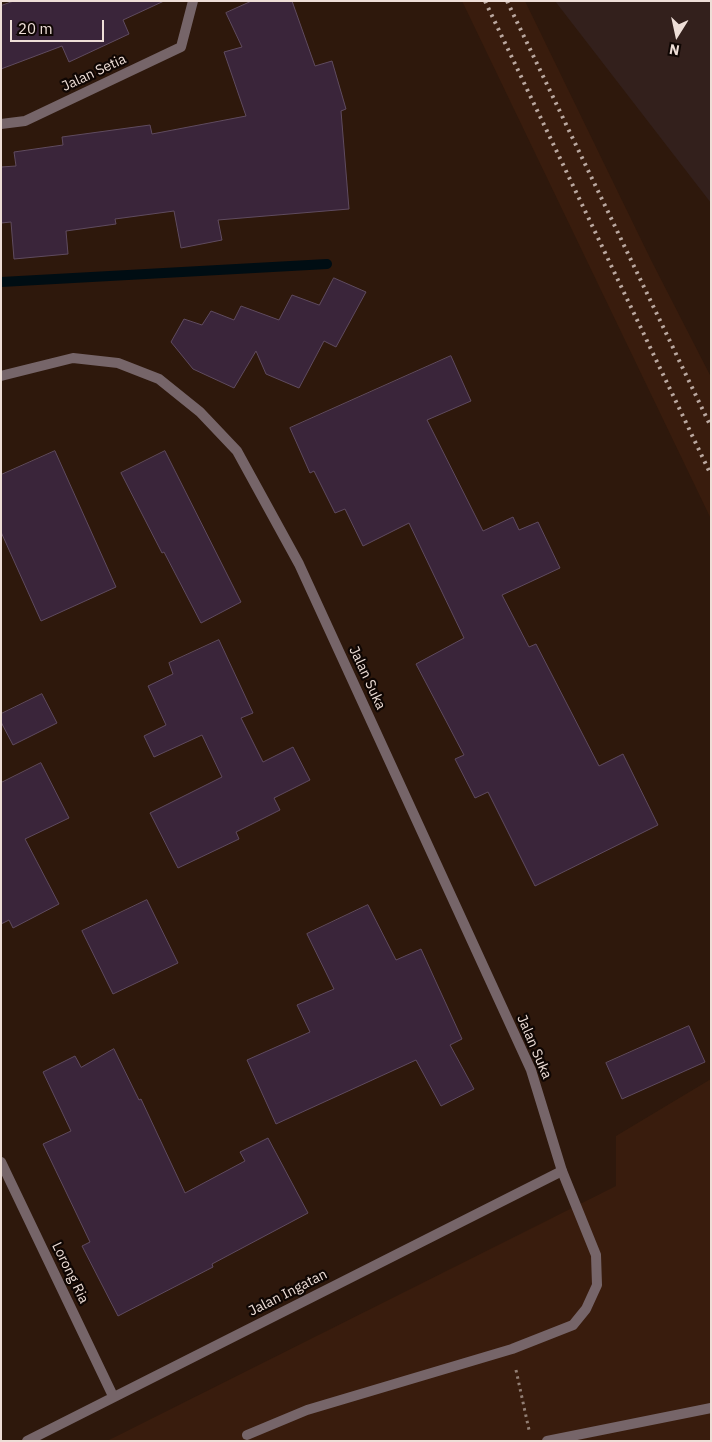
<!DOCTYPE html>
<html>
<head>
<meta charset="utf-8">
<style>
	body { margin:0 }
	#map { position:relative; width:712px; height:1442px; overflow:hidden; background:#2e180c; font-family:"IBM Plex Sans",sans-serif }
	canvas { display:block }
	.frame { position:absolute; inset:0; border:2px solid #eeded7; pointer-events:none }
	.north { position:absolute; left:652px; top:10px; width:50px; height:50px; -webkit-text-stroke:4px #0f0603; paint-order:stroke; rotate:190deg; font-size:14px; font-weight:700; line-height:20px; text-align:center; color:#eeded7 }
	.north::after { content:''; display:block; margin:auto; width:18px; height:22px; background:#eeded7; clip-path:polygon(50% 0,100% 100%,50% 72%,0 100%) }
	.scale { position:absolute; left:10px; top:20px; width:94px; height:22px; box-sizing:border-box; border:2px solid #eeded7; border-top:0; padding-left:6px; font-size:15px; line-height:18px; white-space:nowrap; color:#eeded7; -webkit-text-stroke:4px #0f0603; paint-order:stroke }
</style>
</head>
<body>
<div id="map">
<canvas width="712" height="1442"></canvas>
<div class="frame"></div>
<div class="north">N</div>
<div class="scale">20 m</div>
</div>
<script>
const c = document.querySelector('canvas').getContext('2d');
c.lineJoin = 'round';
function paint(path, color) {
  c.fillStyle = color;
  c.fill(path, 'evenodd');
}
function stroke(path, color, width, dash) {
  c.strokeStyle = color;
  c.lineWidth = width;
  c.lineCap = dash ? 'butt' : 'round';
  c.setLineDash(dash || []);
  c.stroke(path);
}
function drawText(font, color, halo, rows, align = 'center') {
  c.font = font + ' "IBM Plex Sans",sans-serif';
  c.lineWidth = 4.5;
  c.setLineDash([]);
  c.textBaseline = 'middle';
  c.strokeStyle = halo;
  c.fillStyle = color;
  for (const [text, x, y, turn = 0] of rows) {
    c.save();
    c.translate(x, y);
    c.rotate((+turn || 0) * Math.PI / 180);
    c.textAlign = isNaN(turn) ? turn : align;
    if (halo) c.strokeText(text, 0, 0);
    c.fillText(text, 0, 0);
    c.restore();
  }
}
const built = new Path2D(`
	M 462,1 L 525,1 L 651,260 L 711,377 L 711,519 Z
	M 711,1079 L 711,1441 L 107,1441 L 616,1186 L 616,1136 Z`);
const industrial = new Path2D(`
	M 555,1 L 711,1 L 711,203 Z`);
const stream = new Path2D(`
	M 1,282 L 327,264`);
const building = new Path2D(`
	M 14,1 L 164,1 L 123,20 L 129,34 L 69,62 L 62,46 L 1,69 L 1,6 Z
	M 252,1 L 292,1 L 315,66 L 332,61 L 346,109 L 341,111 L 349,209 L 218,220 L 222,240 L 181,248 L 174,211 L 115,219 L 116,224 L 66,231 L 68,254 L 14,259 L 11,222 L 1,223 L 1,167 L 16,166 L 14,152 L 63,145 L 62,137 L 150,125 L 152,134 L 246,116 L 224,52 L 242,47 L 226,13 Z
	M 334,278 L 366,292 L 336,347 L 324,341 L 299,388 L 266,374 L 256,351 L 234,388 L 193,369 L 171,342 L 184,319 L 202,325 L 211,311 L 234,320 L 241,306 L 279,320 L 292,295 L 319,305 Z
	M 451,356 L 471,401 L 427,420 L 483,531 L 513,517 L 519,530 L 538,522 L 560,568 L 502,595 L 529,647 L 536,644 L 599,766 L 623,754 L 658,825 L 535,886 L 488,792 L 475,798 L 455,759 L 464,755 L 416,664 L 464,638 L 409,523 L 363,546 L 345,509 L 335,513 L 314,471 L 310,473 L 290,428 Z
	M 55,451 L 116,587 L 41,621 L 1,532 L 1,475 Z
	M 165,451 L 241,602 L 201,623 L 164,552 L 162,553 L 121,473 Z
	M 219,640 L 253,713 L 241,718 L 263,762 L 293,747 L 310,780 L 274,798 L 280,810 L 236,832 L 239,839 L 178,868 L 150,813 L 222,777 L 202,735 L 154,757 L 144,736 L 166,725 L 148,686 L 173,674 L 169,663 Z
	M 42,694 L 57,723 L 13,745 L 1,722 L 1,714 Z
	M 41,763 L 69,818 L 25,839 L 59,904 L 13,928 L 9,920 L 1,924 L 1,783 Z
	M 147,900 L 178,963 L 113,994 L 82,931 Z
	M 368,905 L 396,960 L 421,949 L 462,1039 L 450,1045 L 474,1089 L 441,1106 L 416,1060 L 276,1124 L 247,1060 L 310,1032 L 297,1005 L 334,989 L 307,934 Z
	M 689,1026 L 705,1062 L 622,1099 L 606,1063 Z
	M 114,1049 L 139,1100 L 141,1099 L 185,1193 L 245,1161 L 240,1152 L 268,1138 L 308,1213 L 212,1264 L 213,1267 L 118,1316 L 82,1246 L 90,1242 L 43,1144 L 71,1131 L 43,1072 L 75,1056 L 81,1067 Z`);
const path = new Path2D(`
	M 516,1370 L 529,1430`);
const service = new Path2D(`
	M 247,1435 L 307,1410 L 512,1349 L 573,1325 L 586,1309 L 597,1285 L 596,1255 L 562,1171
	M 547,1441 L 711,1408`);
const minor = new Path2D(`
	M 1,124 L 25,121 L 181,47 L 193,1
	M 1,376 L 73,358 L 118,363 L 159,379 L 200,412 L 237,451 L 299,564 L 531,1070 L 562,1171 L 27,1441
	M 1,1162 L 113,1396`);
const rail = new Path2D(`
	M 485,1 L 711,475
	M 507,1 L 711,427`);
const streetNames = [
	["Jalan Setia",94,73,-25],
	["Jalan Suka",367,678,65],
	["Jalan Suka",534,1047,67],
	["Lorong Ria",70,1273,64],
	["Jalan Ingatan",288,1293,-27]
];
paint(built, '#391c0d');
paint(industrial, '#33201c');
stroke(stream, '#000d13', 10);
paint(building, '#3a253a');
stroke(building, '#5f4b5f', 1);
stroke(path, '#927f75', 3, [2.5, 4]);
stroke(service, '#766569', 10);
stroke(minor, '#766569', 10);
stroke(rail, '#baa8a0', 4, [2.5, 5]);
drawText('14px', '#eeded7', '#0f0603', streetNames);
</script>
</body>
</html>
